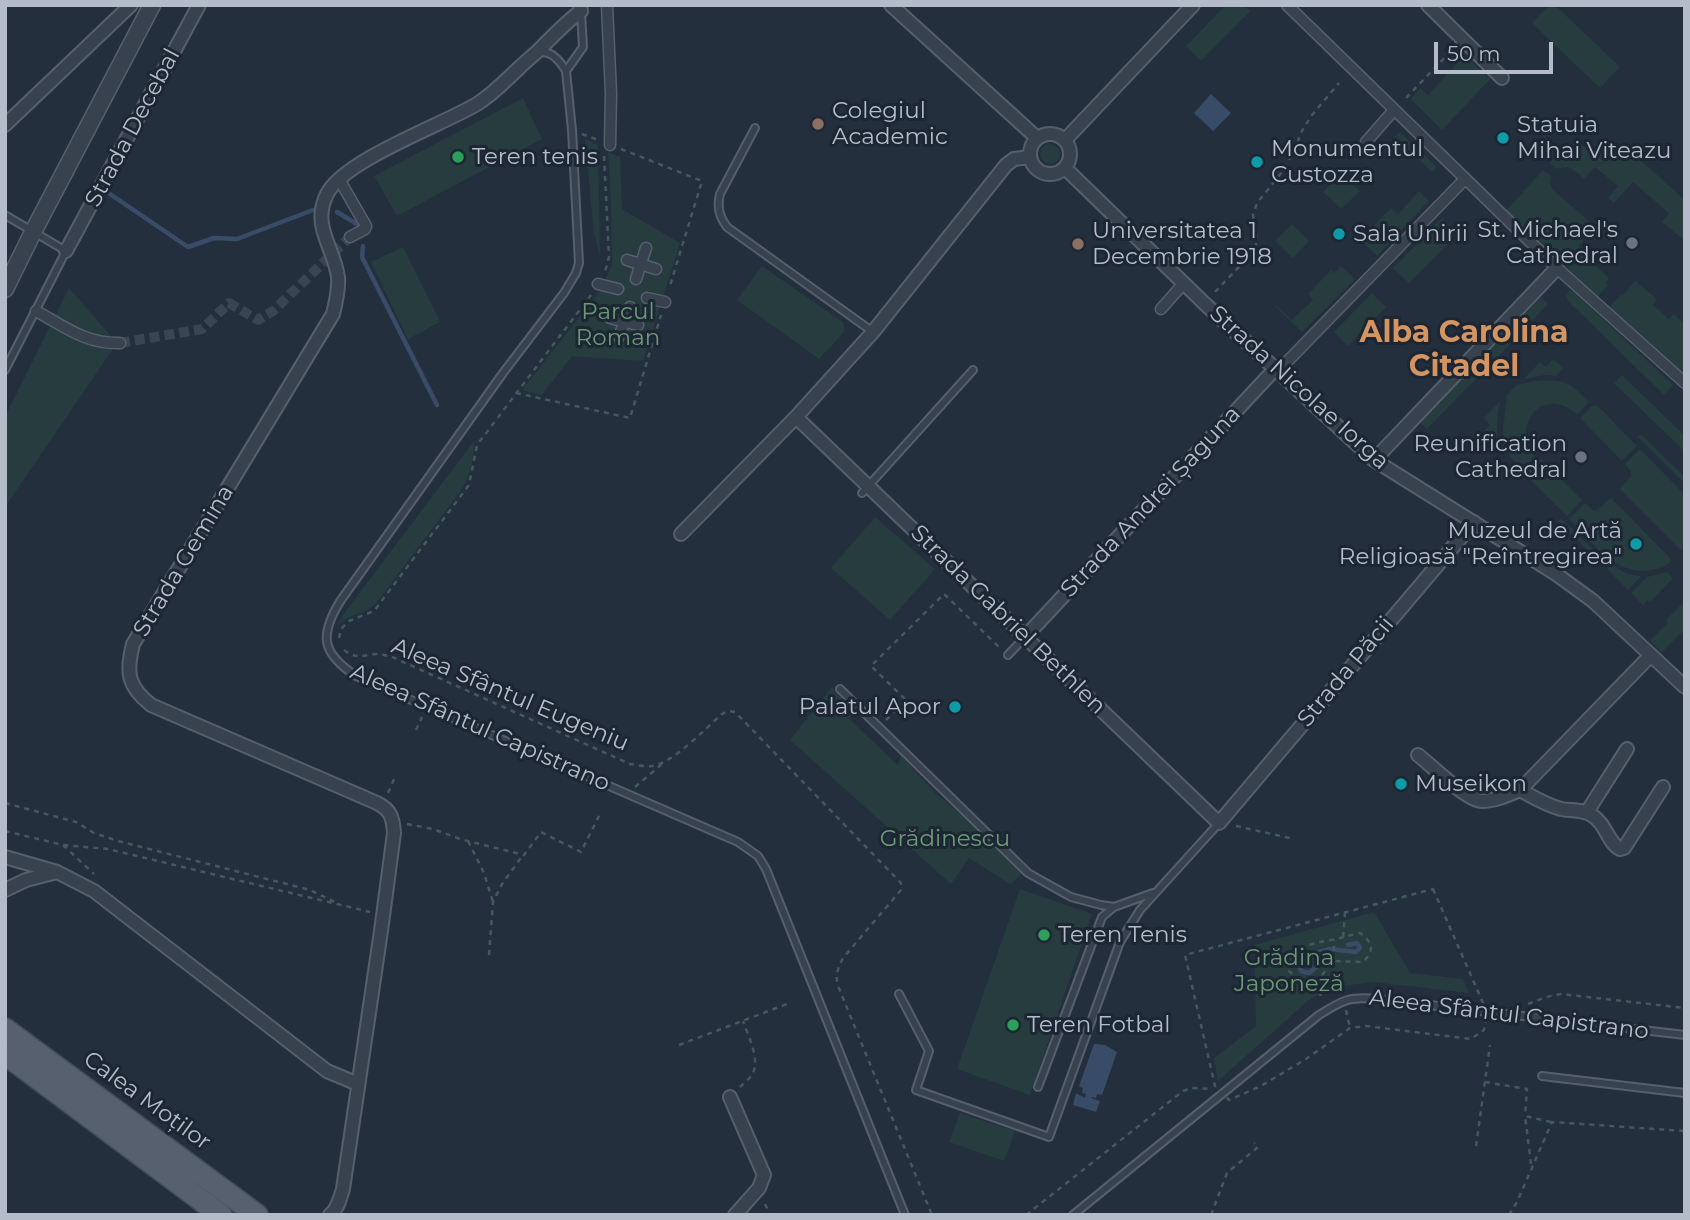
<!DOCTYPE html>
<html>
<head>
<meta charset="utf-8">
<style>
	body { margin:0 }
	#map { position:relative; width:1690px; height:1220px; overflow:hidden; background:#242f3e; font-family:Montserrat,sans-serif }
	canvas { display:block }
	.frame { position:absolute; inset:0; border:7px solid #b4bcc9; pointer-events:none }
	.scale { position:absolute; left:1434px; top:42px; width:119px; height:32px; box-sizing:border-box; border:4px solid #b4bcc9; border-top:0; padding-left:9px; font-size:21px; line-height:24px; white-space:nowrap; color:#b4bcc9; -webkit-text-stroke:5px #1d2633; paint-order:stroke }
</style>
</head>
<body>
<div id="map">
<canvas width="1690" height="1220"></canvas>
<div class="frame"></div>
<div class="scale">50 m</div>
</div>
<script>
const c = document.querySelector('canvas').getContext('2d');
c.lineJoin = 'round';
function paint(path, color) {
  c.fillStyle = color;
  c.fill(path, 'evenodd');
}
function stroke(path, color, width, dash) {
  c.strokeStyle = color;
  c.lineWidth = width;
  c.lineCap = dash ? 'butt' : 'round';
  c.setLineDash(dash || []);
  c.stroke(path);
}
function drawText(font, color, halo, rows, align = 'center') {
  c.font = font + ' Montserrat,sans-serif';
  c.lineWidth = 6;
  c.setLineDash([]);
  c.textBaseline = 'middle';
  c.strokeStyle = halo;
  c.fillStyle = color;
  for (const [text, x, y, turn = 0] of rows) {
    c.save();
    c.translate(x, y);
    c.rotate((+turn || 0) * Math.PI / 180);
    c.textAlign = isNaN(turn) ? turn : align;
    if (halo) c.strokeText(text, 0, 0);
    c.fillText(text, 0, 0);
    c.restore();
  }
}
const green = new Path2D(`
	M 1223,5 L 1244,5 L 1250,11 L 1201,61 L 1186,46 L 1224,7 Z
	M 1550,5 L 1555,5 L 1620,67 L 1600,88 L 1532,23 Z
	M 1465,55 L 1490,79 L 1442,130 L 1411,99 L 1420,88 L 1428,95 Z
	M 523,98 L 542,139 L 397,216 L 374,176 Z
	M 1400,132 L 1437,167 L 1432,172 L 1395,137 Z
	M 585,139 L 598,145 L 600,256 L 594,234 Z
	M 1568,143 L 1639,159 L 1685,200 L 1685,241 L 1662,222 L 1669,213 L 1633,182 L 1614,203 L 1608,198 L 1618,186 L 1595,167 L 1584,179 C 1574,170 1571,164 1557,169 L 1550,163 Z
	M1040 154a10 10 0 1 1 20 0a10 10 0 1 1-20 0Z
	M 608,152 L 620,157 L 622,209 L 680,243 L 643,361 L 572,356 L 542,395 L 522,390 L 599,292 L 612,265 L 611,204 Z
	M 1543,170 L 1551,176 L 1550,184 L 1553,190 L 1595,226 L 1593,228 L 1587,226 L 1582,229 L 1580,234 L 1583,241 L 1578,246 L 1597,262 L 1595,265 L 1609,278 L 1606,283 L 1608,285 L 1598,296 L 1506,211 Z
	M 1341,173 L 1360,191 L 1341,209 L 1323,192 Z
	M 1419,191 L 1429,201 L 1377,256 L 1364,243 L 1371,235 L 1368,232 L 1391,208 L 1398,214 Z
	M 1442,218 L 1454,230 L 1444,240 L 1448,244 L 1409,283 L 1393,268 Z
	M 1292,224 L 1309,241 L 1293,258 L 1275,241 Z
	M 403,247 L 440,322 L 408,339 L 371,262 Z
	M 762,266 L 843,322 L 845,331 L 819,359 L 737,300 Z
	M 1341,266 L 1355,279 L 1302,332 L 1276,307 L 1277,306 L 1292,320 L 1313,300 L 1308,294 L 1331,270 L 1334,273 Z
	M 1635,281 L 1657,299 L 1653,305 L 1669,319 L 1674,314 L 1683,322 L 1685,321 L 1685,372 L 1682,374 L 1610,307 L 1620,295 L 1622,296 Z
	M 69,288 L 117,343 L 5,507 L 5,417 Z
	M 1569,290 L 1573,291 L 1673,385 L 1664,395 L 1569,302 L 1566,296 Z
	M 1372,293 L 1386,307 L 1348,346 L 1334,332 Z
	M 1541,297 L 1548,304 L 1493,362 L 1488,356 L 1490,349 Z
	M 1553,359 L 1563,368 L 1556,376 L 1545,375 L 1524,379 L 1540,362 L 1546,367 Z
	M 1474,366 L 1478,366 L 1484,371 L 1427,429 L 1420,422 Z
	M 1622,375 L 1685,436 L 1685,452 L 1614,383 Z
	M 1536,381 C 1566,379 1569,382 1589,402 L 1577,415 C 1545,384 1509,424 1535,457 L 1521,471 L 1510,456 L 1504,442 L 1503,429 L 1507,395 L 1517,385 Z
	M 1500,401 L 1497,420 L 1497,435 L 1490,442 L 1482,434 L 1490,425 L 1484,418 Z
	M 1592,406 L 1598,406 L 1637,446 L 1622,461 L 1580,418 Z
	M 1641,434 L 1685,477 L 1682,481 L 1638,437 Z
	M 474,441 C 475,459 469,479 459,493 L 375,605 C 363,614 348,614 338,626 L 342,616 Z
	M 1640,449 L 1685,495 L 1685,547 L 1681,550 L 1620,489 L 1631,476 L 1631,471 L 1625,464 Z
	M 1541,459 L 1582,500 L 1567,516 L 1525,475 Z
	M 1611,498 L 1670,558 L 1671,561 C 1666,567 1659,569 1651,570 C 1616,577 1591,541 1569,519 L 1585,503 L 1593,510 L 1597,510 Z
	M 875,517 L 935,569 L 890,620 L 831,568 Z
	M 1561,518 L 1605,561 L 1602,565 L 1558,521 Z
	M 1611,565 L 1628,574 L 1641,576 L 1628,590 L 1607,569 Z
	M 1667,572 L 1671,576 L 1672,579 L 1650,602 L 1648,600 L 1643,605 L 1631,593 L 1647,577 Z
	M 1685,601 L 1685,629 L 1662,652 L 1650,641 L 1668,623 L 1666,620 Z
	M 832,687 L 855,708 L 849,719 L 898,765 L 901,756 L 937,795 L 972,823 L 1022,874 L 1010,884 L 969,858 L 951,884 L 790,740 Z
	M 1020,889 L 1092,914 L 1030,1095 L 957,1069 Z
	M 1374,912 L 1410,973 L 1463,979 L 1469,993 L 1373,982 L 1335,987 L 1310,999 L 1218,1081 L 1214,1058 L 1256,1026 L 1254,945 Z
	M 960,1113 L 1015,1131 L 1004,1161 L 949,1142 Z`);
const water = new Path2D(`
	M 1211,94 L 1231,113 L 1213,131 L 1194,113 Z
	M 1094,1044 L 1105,1045 L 1117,1052 L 1102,1095 L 1097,1094 L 1096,1098 L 1092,1097 L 1091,1098 L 1100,1101 L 1096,1112 L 1073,1105 L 1076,1093 L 1085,1098 L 1086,1094 L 1082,1093 L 1083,1088 L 1079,1086 Z`);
const stream = new Path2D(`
	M 107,192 L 188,247 L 214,238 L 237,239 L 313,210
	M 337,212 L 362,227
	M 363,246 L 362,257 L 437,405
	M 1330,949 C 1317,952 1304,953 1299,966 L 1301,971 L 1309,973 C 1318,967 1323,958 1330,949 L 1356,952 L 1360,948 L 1357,943 L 1348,945`);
const pedestrianTunnel = new Path2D(`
	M 120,343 L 202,329 L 229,303 L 258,320 L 273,311 L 350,237`);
const path = new Path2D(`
	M 1406,98 L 1452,50
	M 582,134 L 598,140
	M 621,149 L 702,181 L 669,289
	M 604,156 L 609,257 L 605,272
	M 1215,292 L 1255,250 L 1257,239 L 1253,215 L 1257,203 L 1282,172 L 1297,146 L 1300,134 L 1312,115 L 1339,83
	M 516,393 L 630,418 L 661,315
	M 339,638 L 341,629 L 349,621 L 374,611 L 469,485 L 477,445 L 591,295
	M 344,650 C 359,661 363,654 378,654 C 382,654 386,656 390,656 L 630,764 C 637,765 645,767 652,766 C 672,764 706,728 722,714 L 728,711 L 735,712 L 901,883 L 901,890 L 843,958 C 838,968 835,975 838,986 L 932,1215
	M 886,720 L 906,700 L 871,666 L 944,594 L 999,647
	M 416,730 L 422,717
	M 635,787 L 662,764
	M 388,793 L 394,779
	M 5,803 L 76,822 L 94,833 L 118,841 L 310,890 L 337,903
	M 407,824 L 433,829 L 460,839 L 524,855 L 541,832 L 581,852 L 600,814
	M 1236,826 L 1294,839
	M 5,831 L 63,845 L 108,849 L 370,912
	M 468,841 L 484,873 L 493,902
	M 63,845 L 94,874
	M 1433,889 L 1487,1012 L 1484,1030 L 1471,1039 L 1366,1026 L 1350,1028 L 1306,1059 L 1261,1086 L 1229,1100 L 1215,1086 L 1185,955 Z
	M 1343,937 L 1345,913
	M 489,955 L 493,902 L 502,884 L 523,855
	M 1334,961 L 1334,940
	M 1314,981 C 1322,978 1327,967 1334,961 L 1363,962 C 1375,950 1373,943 1360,933 C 1350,935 1341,938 1331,940 C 1311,944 1290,946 1289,971 C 1296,978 1303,981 1314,981 L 1322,998
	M 1528,1004 L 1546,997 L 1561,994 L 1685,1008
	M 1346,1010 L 1350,1028
	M 679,1045 L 787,1004
	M 1485,1082 L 1527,1089 L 1525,1116
	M 740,1087 C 744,1083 749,1079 752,1075 C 761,1060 748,1036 743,1021
	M 1476,1146 L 1490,1045
	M 1531,1164 L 1525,1116 L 1551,1122
	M 765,1204 L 770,1215
	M 1026,1215 L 1183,1091 L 1192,1088 L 1210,1089
	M 1211,1215 L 1227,1173 L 1258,1147 L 1254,1143
	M 1509,1215 L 1517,1202 L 1552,1122 L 1685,1131`);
const service = new Path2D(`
	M 581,13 L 583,47 L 566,71 L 572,130 L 579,263 L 576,273 L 564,293 L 503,373 L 341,600 C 319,635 321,653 356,676 L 738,842 L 758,856 L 766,869 L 905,1215
	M 538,53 C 550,49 560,61 566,71
	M 755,128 L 720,194 C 717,207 719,216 727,227 L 873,332
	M 5,215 L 66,251 L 5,370
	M 862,493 L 973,370
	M 1008,655 L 1026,636
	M 840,689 L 1028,873 L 1071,897 L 1101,905 L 1114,907
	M 899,994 L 929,1051 L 916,1090 L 1049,1137 L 1120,942 L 1140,910 L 1219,823
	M 1542,1076 L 1685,1093
	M 1038,1087 L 1102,917 L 1114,907 L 1153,893
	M 1073,1215 L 1319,1015 C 1343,1000 1349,996 1378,999 L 1685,1035`);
const pedestrian = new Path2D(`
	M 607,5 L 611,94 L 610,145
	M 1287,5 L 1557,268 L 1685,383
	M 1366,142 L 1394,110
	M 339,179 L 366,226 L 365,229 L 350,237
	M 627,260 L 656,269
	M 636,279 L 646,248
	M 598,284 L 618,289
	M 647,298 L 665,302
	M 1161,309 L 1184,283
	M 36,311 C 65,327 86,344 120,343
	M 610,318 L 638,325
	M 619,337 L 630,307
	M 1278,371 L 1465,179`);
const minor = new Path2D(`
	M 891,5 L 1037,138
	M 1428,5 L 1502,78
	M 5,125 L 131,5
	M1030 154a20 20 0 1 1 40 0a20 20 0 1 1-40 0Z
	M 1065,140 L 1193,5
	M 1065,168 L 1204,303 L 1374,460 L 1556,574 L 1593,601 L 1685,687
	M 66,251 L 199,5
	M 796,417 L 1219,823 L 1474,522
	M 1374,460 L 1557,268
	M 681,534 L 796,417 L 873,332 L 1006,165 L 1014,159 L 1030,157
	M 1026,636 L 1275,369
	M 1418,755 C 1431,765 1467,801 1482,801 C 1495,801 1508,795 1520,790 L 1651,655
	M 1520,790 C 1533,797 1546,805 1561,809 C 1571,811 1583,809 1593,816 C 1606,824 1608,843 1620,849 L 1624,848 L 1663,787
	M 1587,812 L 1627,749
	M 5,857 L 57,872 L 94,891 L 327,1071 L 358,1084
	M 5,890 L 26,880 L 57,872
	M 730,1097 L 764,1175 L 759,1188 L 735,1215
	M 330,1215 C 338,1209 340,1198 343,1189 L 381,931 L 394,833 C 393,818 391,810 377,803 L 151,705 C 127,686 126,672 133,644 L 333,314 C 336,302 339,289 338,277 C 334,247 311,226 327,194 C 344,160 442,125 477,104 C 493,94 505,81 518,69 C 524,63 531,57 538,51 C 552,37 565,23 581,11 L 580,5`);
const tertiary = new Path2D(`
	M 5,289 L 33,232 L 152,5`);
const primary = new Path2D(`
	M 5,1029 L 257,1215
	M 5,1054 L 221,1215`);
const markers = [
	[818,124,7,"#8d6e63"],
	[1503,138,7,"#0f9aa8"],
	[458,157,7,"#2e9e5b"],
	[1257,162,7,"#0f9aa8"],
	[1339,234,7,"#0f9aa8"],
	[1632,243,7,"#6b7280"],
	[1078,244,7,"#8d6e63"],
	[1581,457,7,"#6b7280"],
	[1636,544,7,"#0f9aa8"],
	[955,707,7,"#0f9aa8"],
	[1401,784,7,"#0f9aa8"],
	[1044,935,7,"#2e9e5b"],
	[1013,1025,7,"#2e9e5b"]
];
const poiNames = [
	["Colegiul",832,111],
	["Academic",832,137],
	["Statuia",1517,125],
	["Mihai Viteazu",1517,151],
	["Monumentul",1271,149],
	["Custozza",1271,175],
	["Teren tenis",472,157],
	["St. Michael's",1618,230,"right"],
	["Cathedral",1618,256,"right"],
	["Universitatea 1",1092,231],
	["Decembrie 1918",1092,257],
	["Sala Unirii",1353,234],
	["Reunification",1567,444,"right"],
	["Cathedral",1567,470,"right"],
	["Muzeul de Artă",1622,531,"right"],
	["Religioasă \"Reîntregirea\"",1622,557,"right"],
	["Palatul Apor",941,707,"right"],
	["Museikon",1415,784],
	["Teren Tenis",1058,935],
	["Teren Fotbal",1027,1025]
];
const streetNames = [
	["Strada Decebal",133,128,-62],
	["Strada Nicolae Iorga",1299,388,42],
	["Strada Andrei Șaguna",1151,502,-47],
	["Strada Gemina",184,561,-59],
	["Strada Gabriel Bethlen",1008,620,44],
	["Strada Păcii",1346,672,-50],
	["Aleea Sfântul Eugeniu",510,695,23],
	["Aleea Sfântul Capistrano",480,728,24],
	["Aleea Sfântul Capistrano",1509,1015,7],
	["Calea Moților",147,1101,36]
];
const parkNames = [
	["Parcul",618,312],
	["Roman",618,338],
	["Grădinescu",945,839],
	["Grădina",1289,958],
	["Japoneză",1289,984]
];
const districtNames = [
	["Alba Carolina",1464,333],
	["Citadel",1464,367]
];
paint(green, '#263c3f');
paint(water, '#394c67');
stroke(stream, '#394c67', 4.5);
stroke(pedestrianTunnel, '#3a4453', 10, [10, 5]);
stroke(service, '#565f6c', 10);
stroke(pedestrian, '#565f6c', 13);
stroke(minor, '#565f6c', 16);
stroke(tertiary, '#565f6c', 19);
stroke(primary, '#414a57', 24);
stroke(path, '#44595c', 2.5, [5, 5]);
stroke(service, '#38414e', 6);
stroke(pedestrian, '#38414e', 10);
stroke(minor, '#38414e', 12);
stroke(tertiary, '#38414e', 16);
stroke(primary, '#56606e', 21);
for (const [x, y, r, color] of markers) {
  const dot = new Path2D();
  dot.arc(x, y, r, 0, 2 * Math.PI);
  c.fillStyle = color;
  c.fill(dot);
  stroke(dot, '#1d2633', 2.5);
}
drawText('23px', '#b4bcc9', '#1d2633', poiNames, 'left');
drawText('23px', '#b4bcc9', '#1d2633', streetNames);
drawText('23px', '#6b9a76', '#1d2633', parkNames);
drawText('bold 30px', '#d59563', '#1d2633', districtNames);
</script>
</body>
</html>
